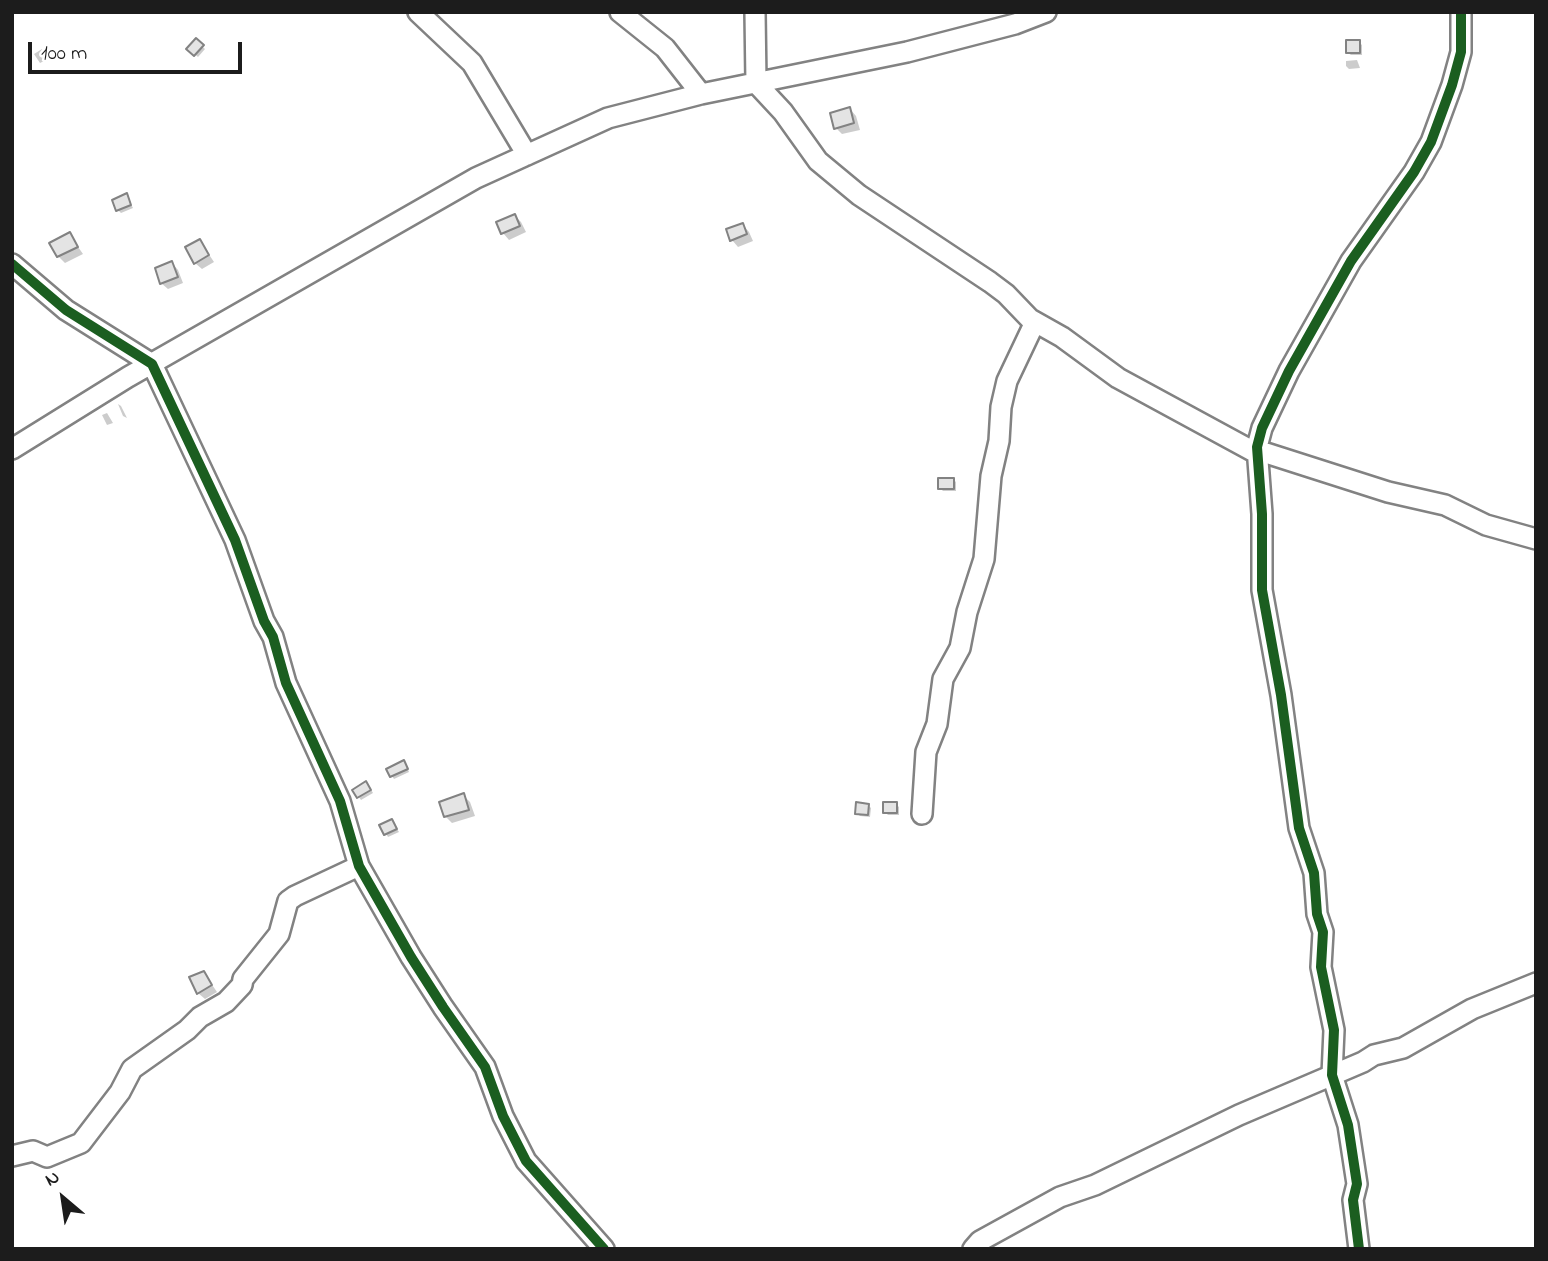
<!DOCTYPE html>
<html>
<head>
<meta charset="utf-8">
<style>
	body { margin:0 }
	#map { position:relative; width:1548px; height:1261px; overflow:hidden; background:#fff; font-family:"Indie Flower",sans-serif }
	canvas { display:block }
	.frame { position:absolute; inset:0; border:14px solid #1c1c1c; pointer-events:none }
	.north { position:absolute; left:28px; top:1163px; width:70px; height:70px; -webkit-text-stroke:5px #fff; paint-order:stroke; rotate:331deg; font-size:19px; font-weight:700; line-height:28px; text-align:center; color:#1c1c1c }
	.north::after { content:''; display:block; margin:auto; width:24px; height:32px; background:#1c1c1c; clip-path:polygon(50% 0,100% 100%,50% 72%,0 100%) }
	.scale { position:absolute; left:28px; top:42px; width:214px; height:32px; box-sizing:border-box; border:4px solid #1c1c1c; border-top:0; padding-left:9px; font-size:21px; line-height:24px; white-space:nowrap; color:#1c1c1c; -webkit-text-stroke:5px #fff; paint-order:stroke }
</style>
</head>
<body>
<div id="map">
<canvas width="1548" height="1261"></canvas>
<div class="frame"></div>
<div class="north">N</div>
<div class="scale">100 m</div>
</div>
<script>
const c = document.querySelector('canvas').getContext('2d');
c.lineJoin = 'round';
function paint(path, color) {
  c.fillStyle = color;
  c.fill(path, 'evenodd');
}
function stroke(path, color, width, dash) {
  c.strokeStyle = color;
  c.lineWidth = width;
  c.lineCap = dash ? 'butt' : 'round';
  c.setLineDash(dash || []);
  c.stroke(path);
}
const shadow = new Path2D(`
	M 196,41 L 205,49 L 198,57 L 189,49 Z
	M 1359,42 L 1362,45 L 1362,55 L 1351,55 L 1348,53 Z
	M 42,49 L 48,59 L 40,63 L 34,54 Z
	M 1357,60 L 1360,68 L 1349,69 L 1346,66 L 1346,61 Z
	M 850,109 L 856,116 L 860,130 L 842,134 L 836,128 Z
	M 126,195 L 133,208 L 121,213 L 118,210 Z
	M 515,216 L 521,222 L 526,232 L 509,240 L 503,233 Z
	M 743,225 L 749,232 L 753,241 L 738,247 L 732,240 Z
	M 69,234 L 83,254 L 65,263 L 58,256 Z
	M 200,241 L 214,262 L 202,269 L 195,263 Z
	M 172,263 L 178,270 L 183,283 L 168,289 L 161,283 Z
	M 118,404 L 121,406 L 127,418 L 123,416 Z
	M 107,413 L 113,423 L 107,425 L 102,415 Z
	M 953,479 L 956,482 L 956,491 L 943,491 L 940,488 Z
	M 406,765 L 409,772 L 394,779 L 392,776 Z
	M 369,786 L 373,793 L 361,800 L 354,790 Z
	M 463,795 L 470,802 L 475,816 L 452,823 L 445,816 Z
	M 896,804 L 899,807 L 899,815 L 888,815 L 885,812 Z
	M 868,805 L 871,808 L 870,817 L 860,816 L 857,813 Z
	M 392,821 L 399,832 L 388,837 L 382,826 Z
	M 204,973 L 217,992 L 205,999 L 198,993 Z`);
const building = new Path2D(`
	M 196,38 L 204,45 L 194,56 L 186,49 Z
	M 1346,40 L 1360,40 L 1360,53 L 1346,53 Z
	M 850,107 L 854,123 L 834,129 L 830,113 Z
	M 127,193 L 131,205 L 116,211 L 112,200 Z
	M 515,214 L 520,226 L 501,234 L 496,222 Z
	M 743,223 L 747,234 L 730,241 L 726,229 Z
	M 70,232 L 78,247 L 57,257 L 49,243 Z
	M 200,239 L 209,255 L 194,264 L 185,247 Z
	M 172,261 L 178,277 L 160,284 L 155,268 Z
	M 938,478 L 954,478 L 954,489 L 938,489 Z
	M 404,760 L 408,769 L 390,777 L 386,769 Z
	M 366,781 L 371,790 L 357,798 L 352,790 Z
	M 464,793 L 469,810 L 444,817 L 439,802 Z
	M 856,802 L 869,804 L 868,815 L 855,814 Z
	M 883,802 L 897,802 L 897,813 L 883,813 Z
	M 392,819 L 397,829 L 384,835 L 379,825 Z
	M 204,971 L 212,985 L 197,994 L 189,977 Z`);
const minor = new Path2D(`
	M 418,12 L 472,63 L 527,155
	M 620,12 L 665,48 L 701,94
	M 755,12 L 756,83 L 783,112 L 818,161 L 859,195 L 990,282 L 1006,294 L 1030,319 L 1062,337 L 1118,378 L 1258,454 L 1266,453 L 1388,492 L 1445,505 L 1486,525 L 1536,539
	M 12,264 L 66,310 L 152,364 L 235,540 L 264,621 L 273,637 L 286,683 L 340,801 L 359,866 L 411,957 L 443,1007 L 485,1067 L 503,1116 L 526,1161 L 604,1249
	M 12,449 L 128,377 L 476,178 L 608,118 L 701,94 L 907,52 L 1015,24 L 1046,12
	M 922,814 L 926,752 L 937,724 L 943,679 L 960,648 L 967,612 L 984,559 L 991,476 L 999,441 L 1001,407 L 1007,381 L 1035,322
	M 12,1156 L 33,1151 L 47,1157 L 81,1143 L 120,1092 L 132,1069 L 187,1030 L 200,1017 L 226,1002 L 242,985 L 243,979 L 279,934 L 288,901 L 295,896 L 359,866
	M 973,1249 L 980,1241 L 1060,1197 L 1095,1185 L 1239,1115 L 1363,1062 L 1374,1055 L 1403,1048 L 1472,1009 L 1536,983
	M 1359,1249 L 1353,1200 L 1357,1184 L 1348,1125 L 1332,1075 L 1334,1030 L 1321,967 L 1323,932 L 1317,914 L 1314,873 L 1299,828 L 1281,695 L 1262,590 L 1262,514 L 1257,447 L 1262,428 L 1289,371 L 1351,261 L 1414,172 L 1431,142 L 1452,85 L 1461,52 L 1461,12`);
const cycleway = new Path2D(`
	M 12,264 L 66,310 L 152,364 L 235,540 L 264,621 L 273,637 L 286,683 L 340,801 L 359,866 L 411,957 L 443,1007 L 485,1067 L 503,1116 L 526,1161 L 604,1249
	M 1359,1249 L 1353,1200 L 1357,1184 L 1348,1125 L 1332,1075 L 1334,1030 L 1321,967 L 1323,932 L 1317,914 L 1314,873 L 1299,828 L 1281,695 L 1262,590 L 1262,514 L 1257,447 L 1262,428 L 1289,371 L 1351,261 L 1414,172 L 1431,142 L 1452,85 L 1461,52 L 1461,12`);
paint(shadow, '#0003');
paint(building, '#e4e4e4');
stroke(building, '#828282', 2);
stroke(minor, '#828282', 24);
stroke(minor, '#fff', 19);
stroke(cycleway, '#1b5e20', 10);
</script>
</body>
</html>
